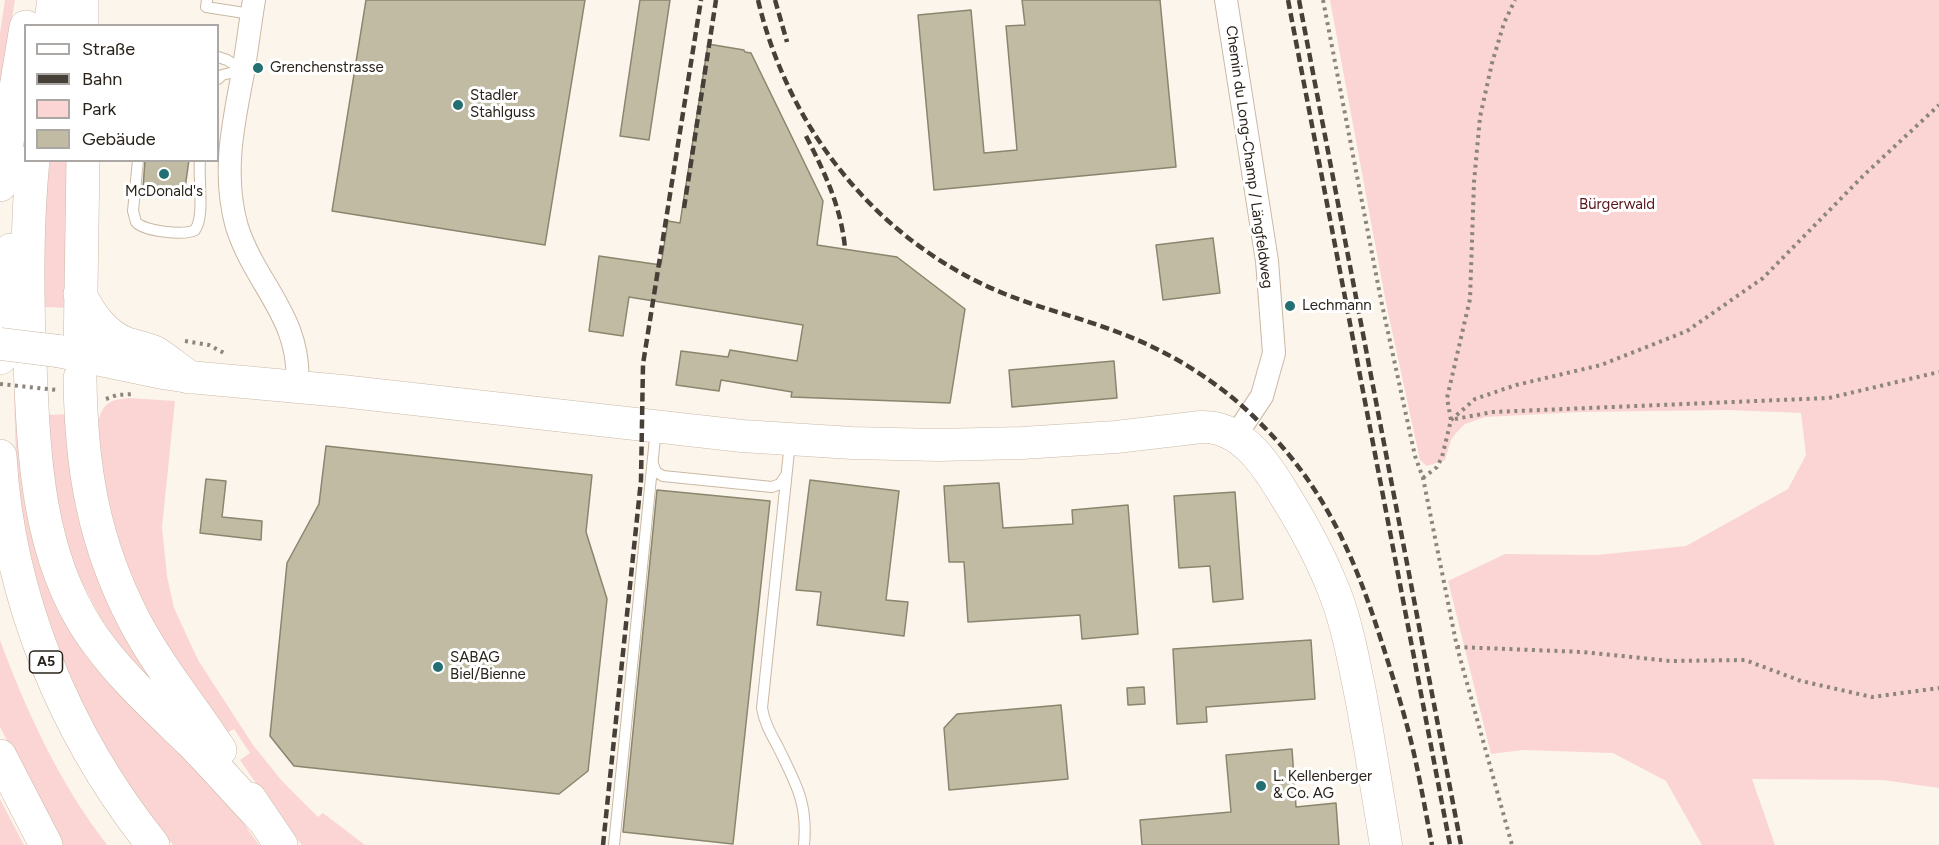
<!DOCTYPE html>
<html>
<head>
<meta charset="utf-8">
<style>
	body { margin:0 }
	#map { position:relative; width:1939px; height:845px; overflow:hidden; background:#fcf5ec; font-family:Figtree,sans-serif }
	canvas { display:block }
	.legend { position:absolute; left:24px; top:24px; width:195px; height:138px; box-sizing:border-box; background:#fff; border:2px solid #aaa7a4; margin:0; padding:8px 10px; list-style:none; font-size:18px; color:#2a231b }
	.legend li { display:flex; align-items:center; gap:12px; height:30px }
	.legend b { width:30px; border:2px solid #aaa7a4 }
</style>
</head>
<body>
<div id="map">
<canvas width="1939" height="845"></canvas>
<ul class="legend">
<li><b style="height:8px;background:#fff"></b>Straße</li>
<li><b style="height:8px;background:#474038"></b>Bahn</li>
<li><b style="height:16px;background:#fad5d3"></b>Park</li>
<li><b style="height:16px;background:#c0bba2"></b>Gebäude</li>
</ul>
</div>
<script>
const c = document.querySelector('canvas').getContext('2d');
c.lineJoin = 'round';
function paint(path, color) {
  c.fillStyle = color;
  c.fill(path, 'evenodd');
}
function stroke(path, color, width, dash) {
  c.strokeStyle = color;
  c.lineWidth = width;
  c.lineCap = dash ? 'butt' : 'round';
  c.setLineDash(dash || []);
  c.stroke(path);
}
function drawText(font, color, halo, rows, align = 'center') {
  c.font = font + ' Figtree,sans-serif';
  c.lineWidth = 6;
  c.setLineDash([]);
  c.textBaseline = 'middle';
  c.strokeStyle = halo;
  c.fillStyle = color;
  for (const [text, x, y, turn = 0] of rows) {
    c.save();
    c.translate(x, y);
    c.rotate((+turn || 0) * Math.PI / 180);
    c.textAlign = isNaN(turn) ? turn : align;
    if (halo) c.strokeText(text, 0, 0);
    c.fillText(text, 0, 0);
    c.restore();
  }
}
const green = new Path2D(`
	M 5,0 L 15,0 L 0,90 L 0,33 Z
	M 1330,0 L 1939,0 L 1939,788 L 1883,780 L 1752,779 L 1775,845 L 1702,845 L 1666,781 L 1613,753 L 1523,750 L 1491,754 L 1448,581 L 1505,554 L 1596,555 L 1686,546 L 1788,489 L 1806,455 L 1801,413 L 1729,410 L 1581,412 L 1485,417 L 1465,424 L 1457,432 L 1451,440 L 1445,460 L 1427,466 L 1420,460 L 1386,303 Z
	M 50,161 L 76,161 L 71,308 L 43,307 L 45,204 Z
	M 14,390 L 25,391 L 41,537 L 259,845 L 173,845 C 91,745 37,623 20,495 C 15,460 15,425 14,390 Z
	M 128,398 L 175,401 L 162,527 L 167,576 L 174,608 L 198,660 L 253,745 L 282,781 L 318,817 L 323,813 L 365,845 L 302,845 L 284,824 L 240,760 L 250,753 L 234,729 L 223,735 L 166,649 L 114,540 L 93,419 L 99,419 C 104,402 111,400 128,398 Z
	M 67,414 L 163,685 L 150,681 L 115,640 L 100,617 L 76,571 L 65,543 L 54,486 L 48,415 Z
	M 0,640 C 27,713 59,782 107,845 L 61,845 L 0,727 Z
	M 0,799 L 24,845 L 0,845 Z`);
const building = new Path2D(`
	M 366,0 L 585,0 L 545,245 L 332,211 Z
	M 640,0 L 670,0 L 649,140 L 620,136 Z
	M 1022,0 L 1160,0 L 1176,167 L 934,190 L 918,15 L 971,10 L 984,153 L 1017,150 L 1006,26 L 1025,25 Z
	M 708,44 L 744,50 L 745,52 L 751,53 L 823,201 L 817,245 L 897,257 L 965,309 L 950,403 L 791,397 L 792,392 L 721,380 L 719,391 L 676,385 L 681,351 L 728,357 L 730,350 L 797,361 L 803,325 L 629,297 L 623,336 L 589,331 L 599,256 L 661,265 L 668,221 L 680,223 Z
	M 145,160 L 189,160 L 184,195 L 143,188 Z
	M 1213,238 L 1220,293 L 1163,300 L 1156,245 Z
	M 1114,361 L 1117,398 L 1012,407 L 1009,370 Z
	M 326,446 L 592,475 L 586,532 L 607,599 L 588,771 L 559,794 L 294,766 L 270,736 L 287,563 L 319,504 Z
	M 206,479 L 226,481 L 222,517 L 262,521 L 261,540 L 200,533 Z
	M 810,480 L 899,491 L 886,600 L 908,602 L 904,636 L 817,625 L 821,592 L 796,590 Z
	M 999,483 L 1003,528 L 1073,524 L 1072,510 L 1128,505 L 1138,634 L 1082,639 L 1080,615 L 968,622 L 964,562 L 949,562 L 944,486 Z
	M 657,490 L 770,501 L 733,844 L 623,832 Z
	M 1235,492 L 1243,599 L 1213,602 L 1210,566 L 1179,568 L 1174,496 Z
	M 1311,640 L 1315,699 L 1206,707 L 1207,722 L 1177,724 L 1173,649 Z
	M 1144,687 L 1145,704 L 1128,705 L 1127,688 Z
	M 1061,705 L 1068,779 L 949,790 L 944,728 L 957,714 Z
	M 1292,749 L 1296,807 L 1336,803 L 1339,845 L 1142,845 L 1140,820 L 1231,812 L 1226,755 Z`);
const path = new Path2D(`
	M 1323,0 L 1381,300 L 1415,456 L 1423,478 L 1457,647 L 1512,845
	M 185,341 L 209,345 L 226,354
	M 106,399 L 117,395 L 134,394
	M 1455,419 L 1493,412 L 1829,398 L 1939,372
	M 1451,420 L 1475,399 L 1516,385 L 1601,365 L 1687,331 L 1763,278 L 1864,175 L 1939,105
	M 1423,478 L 1437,467 L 1442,457 L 1451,420 L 1447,398 L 1470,299 L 1474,182 L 1480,117 L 1492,63 L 1504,23 L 1515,0
	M 1457,647 L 1583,652 L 1670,661 L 1745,660 L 1801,681 L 1872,697 L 1939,688`);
const lane = new Path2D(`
	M 207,0 L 206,7 L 251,14
	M 218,57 L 227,60 L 243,70
	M 218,79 L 222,75 L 243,70
	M 138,160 L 133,211 L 136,222 C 143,231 184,236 195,230 C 205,216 198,180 200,160
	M 790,442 L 762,708 C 764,722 771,734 778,747 C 796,784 808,803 804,845
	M 653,464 L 656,472 L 663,476 L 772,487 L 780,484 L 786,475
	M 614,845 L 656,428`);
const street = new Path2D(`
	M 254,0 C 250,24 247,49 243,73 C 233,124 222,175 237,227 C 256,286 303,319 297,387
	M 1226,0 L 1267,261 L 1274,353 L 1262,396 L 1236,435`);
const secondary = new Path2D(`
	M 58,351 L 163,373 L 189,377 L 342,391 L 742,436 L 852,443 L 938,445 L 1022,443 L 1116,437 L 1201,427 C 1239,425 1264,461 1282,491 C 1303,524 1322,559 1336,596 C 1348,628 1354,663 1361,697 C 1370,746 1378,796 1386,845`);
const highway = new Path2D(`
	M 82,0 L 82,26
	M 50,26 L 54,0
	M 33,160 C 26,229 27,296 30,364 C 34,455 37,552 89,631 C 117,673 154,706 190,741 C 214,765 237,792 261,817
	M 0,185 L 26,27
	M 80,294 C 89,314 105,336 127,344 C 137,347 145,348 154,352 C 166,359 177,369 189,377
	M 80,356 L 83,160
	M 0,358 L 1,320 L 11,250
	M 80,378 C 81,466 93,541 134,620 C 158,666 192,707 220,750
	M 0,456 C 8,597 65,735 153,845
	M 0,756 L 46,845
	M 250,799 L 281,845`);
const rail = new Path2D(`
	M 758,0 C 789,131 879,243 1005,294 C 1042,309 1082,318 1120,333 C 1168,351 1214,379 1252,415 C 1323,483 1353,552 1382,643 C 1392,674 1402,706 1410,737 C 1419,773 1425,809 1432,845
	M 775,0 L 787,42
	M 1288,0 L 1450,845
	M 1299,0 L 1461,845
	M 806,136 C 825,173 841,207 845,248
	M 684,208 L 716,0
	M 603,845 L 641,480 L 643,364 L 701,0`);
const pathBridge = new Path2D(`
	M 0,384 L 57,390`);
const secondaryBridge = new Path2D(`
	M 0,344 L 58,351`);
const markers = [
	[258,68,6,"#246f72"],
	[458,105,6,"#246f72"],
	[164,174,6,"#246f72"],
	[1290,306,6,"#246f72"],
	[438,667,6,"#246f72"],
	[1261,786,6,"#246f72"]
];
const shields = [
	[46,662,33]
];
const shieldNames = [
	["A5",46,662]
];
const poiNames = [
	["Grenchenstrasse",270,68],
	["Stadler",470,96],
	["Stahlguss",470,113],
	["McDonald's",164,192,"center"],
	["Lechmann",1302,306],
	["SABAG",450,658],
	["Biel/Bienne",450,675],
	["L. Kellenberger",1273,777],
	["& Co. AG",1273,794]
];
const streetNames = [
	["Chemin du Long-Champ / Längfeldweg",1249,157,82]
];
const parkNames = [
	["Bürgerwald",1617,205]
];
paint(green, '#fad5d3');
paint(building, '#c0bba2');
stroke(building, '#8a856d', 1.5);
stroke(lane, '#cab9a4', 12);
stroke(street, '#cab9a4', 24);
stroke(secondary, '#cab9a4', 33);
stroke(highway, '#cab9a4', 34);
stroke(path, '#8c857c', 4, [3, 4.5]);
stroke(lane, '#fff', 10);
stroke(street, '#fff', 22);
stroke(secondary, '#fff', 32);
stroke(highway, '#fff', 33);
stroke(rail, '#474038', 4.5, [9, 4.5]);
stroke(secondaryBridge, '#cab9a4', 33, []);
stroke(pathBridge, '#8c857c', 4, [3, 4.5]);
stroke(secondaryBridge, '#fff', 32);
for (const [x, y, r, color] of markers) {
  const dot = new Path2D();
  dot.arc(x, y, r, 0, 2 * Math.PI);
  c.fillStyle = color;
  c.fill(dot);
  stroke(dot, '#fff', 2);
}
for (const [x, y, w] of shields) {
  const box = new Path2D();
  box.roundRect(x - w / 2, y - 11, w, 22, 4.5);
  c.fillStyle = '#fff';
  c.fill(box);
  stroke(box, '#2a231b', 1.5);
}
drawText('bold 14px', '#2a231b', null, shieldNames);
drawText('15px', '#2a231b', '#fff', poiNames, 'left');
drawText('15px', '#2a231b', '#fff', streetNames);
drawText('15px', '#57171b', '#fff', parkNames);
</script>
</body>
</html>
